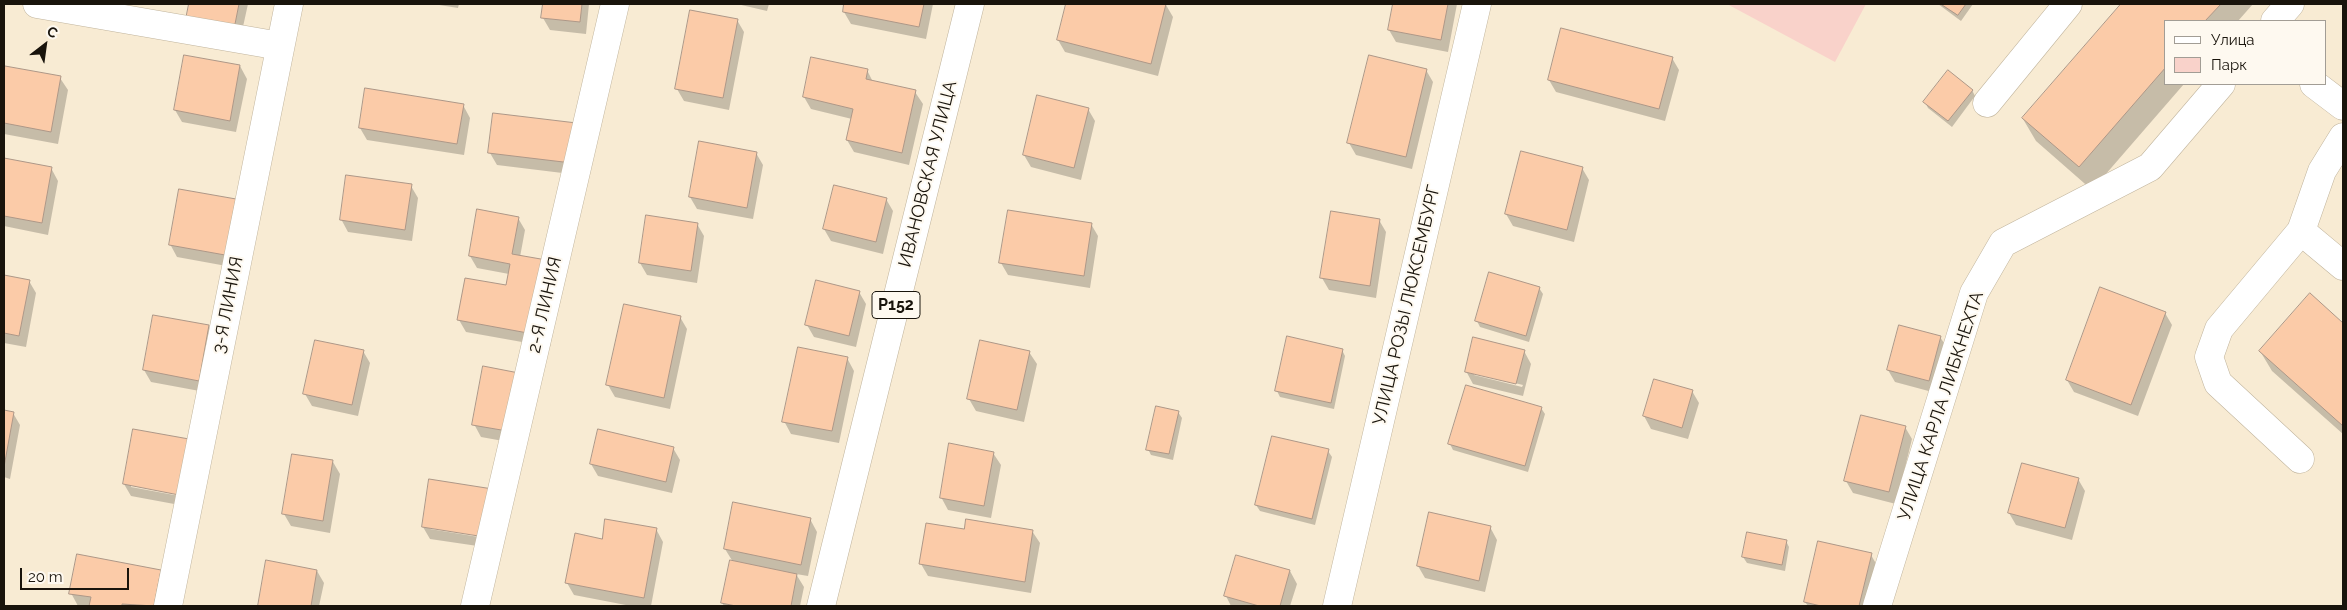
<!DOCTYPE html>
<html>
<head>
<meta charset="utf-8">
<style>
	body { margin:0 }
	#map { position:relative; width:2347px; height:610px; overflow:hidden; background:#f8ebd3; font-family:Raleway,sans-serif }
	canvas { display:block }
	.frame { position:absolute; inset:0; border:5px solid #19140c; pointer-events:none }
	.legend { position:absolute; left:2164px; top:20px; width:162px; height:65px; box-sizing:border-box; background:#fef9f0; border:1px solid #a29d95; margin:0; padding:6px 9px; list-style:none; font-size:15px; color:#19140c }
	.legend li { display:flex; align-items:center; gap:10px; height:25px }
	.legend b { width:25px; border:1px solid #a29d95 }
	.north { position:absolute; left:20px; top:20px; width:50px; height:50px; -webkit-text-stroke:4px #fef9f0; paint-order:stroke; rotate:30deg; font-size:14px; font-weight:700; line-height:20px; text-align:center; color:#19140c }
	.north::after { content:''; display:block; margin:auto; width:18px; height:22px; background:#19140c; clip-path:polygon(50% 0,100% 100%,50% 72%,0 100%) }
	.scale { position:absolute; left:20px; top:568px; width:109px; height:22px; box-sizing:border-box; border:2px solid #19140c; border-top:0; padding-left:6px; font-size:15px; line-height:18px; white-space:nowrap; color:#19140c; -webkit-text-stroke:4px #fef9f0; paint-order:stroke }
</style>
</head>
<body>
<div id="map">
<canvas width="2347" height="610"></canvas>
<div class="frame"></div>
<ul class="legend">
<li><b style="height:6px;background:#fff"></b>Улица</li>
<li><b style="height:14px;background:#f9d2ca"></b>Парк</li>
</ul>
<div class="north">С</div>
<div class="scale">20 m</div>
</div>
<script>
const c = document.querySelector('canvas').getContext('2d');
c.lineJoin = 'round';
function paint(path, color) {
  c.fillStyle = color;
  c.fill(path, 'evenodd');
}
function stroke(path, color, width, dash) {
  c.strokeStyle = color;
  c.lineWidth = width;
  c.lineCap = dash ? 'butt' : 'round';
  c.setLineDash(dash || []);
  c.stroke(path);
}
function drawText(font, color, halo, rows, align = 'center') {
  c.font = font + ' Raleway,sans-serif';
  c.lineWidth = 4;
  c.setLineDash([]);
  c.textBaseline = 'middle';
  c.strokeStyle = halo;
  c.fillStyle = color;
  for (const [text, x, y, turn = 0] of rows) {
    c.save();
    c.translate(x, y);
    c.rotate((+turn || 0) * Math.PI / 180);
    c.textAlign = isNaN(turn) ? turn : align;
    if (halo) c.strokeText(text, 0, 0);
    c.fillText(text, 0, 0);
    c.restore();
  }
}
const green = new Path2D(`
	M 1727,4 L 1866,4 L 1835,62 Z`);
const shadow = new Path2D(`
	M 191,4 L 248,4 L 239,45 L 186,23 Z
	M 433,4 L 459,4 L 458,8 Z
	M 544,4 L 589,4 L 586,34 L 550,30 L 543,18 Z
	M 737,4 L 769,4 L 767,11 Z
	M 846,4 L 933,4 L 926,39 L 851,24 L 844,12 Z
	M 1067,4 L 1166,5 L 1173,17 L 1158,76 L 1065,52 L 1058,40 Z
	M 1394,4 L 1457,4 L 1448,52 L 1396,42 L 1389,30 Z
	M 1938,4 L 1973,4 L 1961,21 Z
	M 2123,4 L 2253,4 L 2238,21 L 2166,21 L 2166,84 L 2184,84 L 2092,190 L 2036,141 L 2023,119 Z
	M 737,20 L 744,32 L 729,110 L 684,101 L 677,89 Z
	M 1672,58 L 1679,70 L 1665,121 L 1556,92 L 1549,80 Z
	M 240,66 L 247,79 L 236,132 L 182,122 L 175,110 Z
	M 6,67 L 60,78 L 68,90 L 58,144 L 4,134 L 4,81 Z
	M 867,70 L 873,82 L 915,92 L 923,104 L 909,165 L 854,152 L 847,140 L 852,119 L 811,109 L 804,97 Z
	M 1426,70 L 1433,82 L 1412,169 L 1356,155 L 1349,143 Z
	M 1972,90 L 1975,96 L 1952,127 L 1928,108 L 1925,102 Z
	M 463,105 L 470,118 L 464,155 L 367,140 L 360,128 Z
	M 1088,109 L 1095,121 L 1081,180 L 1031,167 L 1024,155 Z
	M 591,137 L 587,176 L 497,165 L 490,153 Z
	M 756,153 L 763,165 L 753,219 L 697,209 L 690,197 Z
	M 4,159 L 51,168 L 58,181 L 48,235 L 4,226 Z
	M 1582,168 L 1589,180 L 1574,242 L 1513,226 L 1506,214 Z
	M 411,186 L 418,198 L 412,241 L 348,232 L 341,219 Z
	M 886,199 L 893,211 L 883,254 L 831,241 L 824,229 Z
	M 235,201 L 232,267 L 177,257 L 170,244 Z
	M 518,218 L 525,230 L 520,257 L 564,276 L 550,347 L 466,332 L 459,320 L 507,286 L 509,274 L 477,268 L 470,256 Z
	M 1379,220 L 1386,232 L 1376,298 L 1329,290 L 1322,278 Z
	M 697,224 L 704,236 L 697,283 L 647,275 L 640,263 Z
	M 1091,224 L 1098,236 L 1090,288 L 1008,275 L 1001,263 Z
	M 4,276 L 29,281 L 36,293 L 26,347 L 4,343 Z
	M 1539,288 L 1543,294 L 1529,342 L 1480,327 L 1477,321 Z
	M 859,292 L 866,304 L 856,347 L 814,337 L 807,325 Z
	M 2310,295 L 2343,325 L 2343,434 L 2272,371 L 2260,351 Z
	M 2165,313 L 2172,325 L 2138,416 L 2074,392 L 2067,380 Z
	M 680,317 L 687,329 L 670,409 L 615,397 L 608,385 Z
	M 208,326 L 215,339 L 205,392 L 151,382 L 144,370 Z
	M 1940,337 L 1948,349 L 1936,393 L 1895,382 L 1888,370 Z
	M 1342,350 L 1345,356 L 1334,409 L 1280,397 L 1277,391 Z
	M 363,351 L 370,363 L 358,416 L 312,406 L 305,394 Z
	M 1524,351 L 1531,364 L 1523,396 L 1473,384 L 1466,371 ZM 1474,373 L 1523,385 L 1522,387 L 1474,375 Z
	M 1029,352 L 1037,364 L 1024,422 L 976,411 L 969,399 Z
	M 847,358 L 854,371 L 839,443 L 791,434 L 784,421 Z
	M 484,367 L 520,444 L 481,437 L 474,424 Z
	M 1692,391 L 1699,403 L 1688,439 L 1651,429 L 1644,416 Z
	M 1541,408 L 1545,414 L 1528,472 L 1453,450 L 1450,444 Z
	M 4,411 L 13,413 L 20,425 L 10,479 L 4,477 Z
	M 1178,412 L 1182,418 L 1173,460 L 1151,455 L 1148,449 Z
	M 1905,427 L 1912,439 L 1896,504 L 1853,493 L 1846,481 Z
	M 134,430 L 188,440 L 195,453 L 185,506 L 131,496 L 124,484 ZM 131,484 L 185,495 L 185,497 L 131,487 Z
	M 673,448 L 680,460 L 672,493 L 598,476 L 591,464 Z
	M 1328,451 L 1332,457 L 1315,525 L 1260,511 L 1256,505 Z
	M 993,453 L 1001,465 L 991,518 L 948,510 L 941,497 Z
	M 333,462 L 340,474 L 330,533 L 291,526 L 284,514 Z
	M 2078,479 L 2085,491 L 2072,540 L 2016,525 L 2009,513 Z
	M 430,481 L 498,491 L 505,504 L 498,549 L 430,539 L 423,527 ZM 430,527 L 498,537 L 497,540 L 430,529 Z
	M 810,519 L 817,532 L 808,576 L 796,574 L 804,587 L 800,606 L 724,606 L 722,603 L 733,562 L 725,549 Z
	M 1490,527 L 1497,540 L 1485,592 L 1425,578 L 1418,566 Z
	M 656,529 L 663,542 L 651,606 L 631,606 L 574,595 L 567,583 L 603,540 Z
	M 965,531 L 1032,531 L 1040,543 L 1031,593 L 928,576 L 921,564 Z
	M 1786,541 L 1789,547 L 1785,571 L 1747,563 L 1743,557 Z
	M 1871,555 L 1878,567 L 1868,606 L 1808,606 L 1805,602 Z
	M 267,561 L 317,571 L 324,583 L 319,606 L 259,606 Z
	M 160,571 L 167,583 L 163,606 L 78,606 L 71,593 Z
	M 1290,571 L 1297,584 L 1290,606 L 1231,606 L 1226,596 Z`);
const building = new Path2D(`
	M 189,4 L 239,4 L 233,34 L 185,24 Z
	M 543,4 L 582,4 L 580,22 L 541,18 Z
	M 844,4 L 924,4 L 919,27 L 843,12 Z
	M 1066,4 L 1166,4 L 1151,64 L 1057,40 Z
	M 1393,4 L 1448,4 L 1441,40 L 1388,30 Z
	M 1941,4 L 1966,4 L 1958,15 Z
	M 2121,4 L 2221,4 L 2205,21 L 2166,21 L 2166,67 L 2079,167 L 2022,118 Z
	M 690,10 L 738,19 L 723,98 L 675,89 Z
	M 1561,28 L 1673,57 L 1659,109 L 1548,80 Z
	M 184,55 L 240,65 L 230,121 L 174,110 Z
	M 1369,55 L 1427,69 L 1406,157 L 1347,143 Z
	M 811,57 L 868,69 L 866,79 L 916,90 L 902,153 L 846,140 L 853,109 L 803,97 Z
	M 5,66 L 61,76 L 51,132 L 4,123 Z
	M 1948,70 L 1973,90 L 1948,121 L 1923,102 Z
	M 365,88 L 464,104 L 457,144 L 359,128 Z
	M 1037,95 L 1089,108 L 1074,168 L 1023,155 Z
	M 493,113 L 585,124 L 580,164 L 488,153 Z
	M 699,141 L 757,152 L 747,208 L 689,197 Z
	M 1521,151 L 1583,167 L 1567,230 L 1505,214 Z
	M 4,158 L 52,167 L 42,223 L 4,216 Z
	M 346,175 L 412,184 L 405,230 L 340,220 Z
	M 834,185 L 887,198 L 876,242 L 823,229 Z
	M 179,189 L 236,199 L 225,255 L 169,245 Z
	M 477,209 L 519,217 L 512,254 L 558,262 L 544,336 L 457,320 L 465,278 L 506,285 L 510,264 L 469,256 Z
	M 1008,210 L 1092,223 L 1084,276 L 999,263 Z
	M 1331,211 L 1380,219 L 1370,286 L 1320,278 Z
	M 646,215 L 698,223 L 691,271 L 639,263 Z
	M 1489,272 L 1540,287 L 1526,336 L 1475,321 Z
	M 4,275 L 30,280 L 19,336 L 4,333 Z
	M 816,280 L 860,291 L 849,336 L 805,325 Z
	M 2100,287 L 2166,312 L 2131,405 L 2066,380 Z
	M 2310,293 L 2343,323 L 2343,426 L 2259,351 Z
	M 624,304 L 681,316 L 664,398 L 606,385 Z
	M 153,315 L 209,325 L 199,381 L 143,370 Z
	M 1899,325 L 1941,336 L 1929,381 L 1887,370 Z
	M 1287,336 L 1343,349 L 1331,403 L 1275,391 Z
	M 1473,337 L 1525,350 L 1516,384 L 1465,372 Z
	M 315,340 L 364,350 L 352,405 L 303,394 Z
	M 980,340 L 1030,351 L 1017,410 L 967,399 Z
	M 798,347 L 848,357 L 832,431 L 782,422 Z
	M 483,366 L 524,374 L 513,432 L 472,425 Z
	M 1654,379 L 1693,390 L 1682,428 L 1643,416 Z
	M 1466,385 L 1542,407 L 1525,466 L 1448,444 Z
	M 1156,406 L 1179,411 L 1169,454 L 1146,450 Z
	M 4,410 L 14,412 L 4,467 Z
	M 1861,415 L 1906,426 L 1889,492 L 1844,481 Z
	M 133,429 L 189,439 L 179,495 L 123,484 Z
	M 598,429 L 674,447 L 666,482 L 590,464 Z
	M 1272,436 L 1329,449 L 1312,519 L 1255,505 Z
	M 949,443 L 994,452 L 984,506 L 940,498 Z
	M 292,454 L 333,460 L 323,521 L 282,514 Z
	M 2022,463 L 2079,478 L 2065,528 L 2008,513 Z
	M 429,479 L 499,490 L 491,538 L 422,527 Z
	M 733,502 L 811,518 L 801,565 L 724,549 Z
	M 1429,512 L 1491,526 L 1479,581 L 1417,566 Z
	M 605,519 L 657,528 L 644,598 L 565,583 L 575,533 L 602,539 Z
	M 966,519 L 1033,530 L 1025,582 L 919,564 L 926,523 L 964,529 Z
	M 1747,532 L 1787,540 L 1782,565 L 1742,557 Z
	M 1818,541 L 1872,553 L 1859,606 L 1821,606 L 1804,602 Z
	M 77,554 L 161,570 L 154,606 L 122,604 L 122,606 L 89,606 L 91,597 L 69,594 Z
	M 1236,555 L 1290,570 L 1280,606 L 1259,606 L 1224,596 Z
	M 266,560 L 317,570 L 311,606 L 258,606 Z
	M 730,560 L 797,574 L 791,606 L 736,606 L 721,603 Z`);
const minor = new Path2D(`
	M 37,4 L 280,46
	M 2275,21 L 2290,4
	M 2314,84 L 2343,106
	M 1987,103 L 2068,4
	M 2343,137 L 2322,171 L 2301,231 L 2343,266
	M 2300,459 L 2218,383 L 2209,357 L 2219,329 L 2301,231
	M 168,606 L 289,4
	M 475,606 L 615,4
	M 1337,606 L 1477,4
	M 1877,606 L 1974,293 L 2003,243 L 2150,167 L 2221,84`);
const major = new Path2D(`
	M 821,606 L 970,4`);
const shields = [
	[896,305,48]
];
const shieldNames = [
	["Р152",896,305]
];
const streetNames = [
	["ИВАНОВСКАЯ УЛИЦА",928,174,-76],
	["3-Я ЛИНИЯ",228,305,-79],
	["2-Я ЛИНИЯ",545,305,-77],
	["УЛИЦА РОЗЫ ЛЮКСЕМБУРГ",1407,305,-77],
	["УЛИЦА КАРЛА ЛИБКНЕХТА",1941,406,-72]
];
paint(green, '#f9d2ca');
paint(shadow, '#0003');
paint(building, '#fbcba8');
stroke(building, '#ad9787', 1);
stroke(minor, '#c0b49d', 29);
stroke(major, '#c0b49d', 29);
stroke(minor, '#fff', 28);
stroke(major, '#fff', 28);
for (const [x, y, w] of shields) {
  const box = new Path2D();
  box.roundRect(x - w / 2, y - 13.5, w, 27, 4);
  c.fillStyle = '#fef9f0';
  c.fill(box);
  stroke(box, '#19140c', 1);
}
drawText('bold 16px', '#19140c', null, shieldNames);
drawText('18px', '#19140c', '#fef9f0', streetNames);
</script>
</body>
</html>
